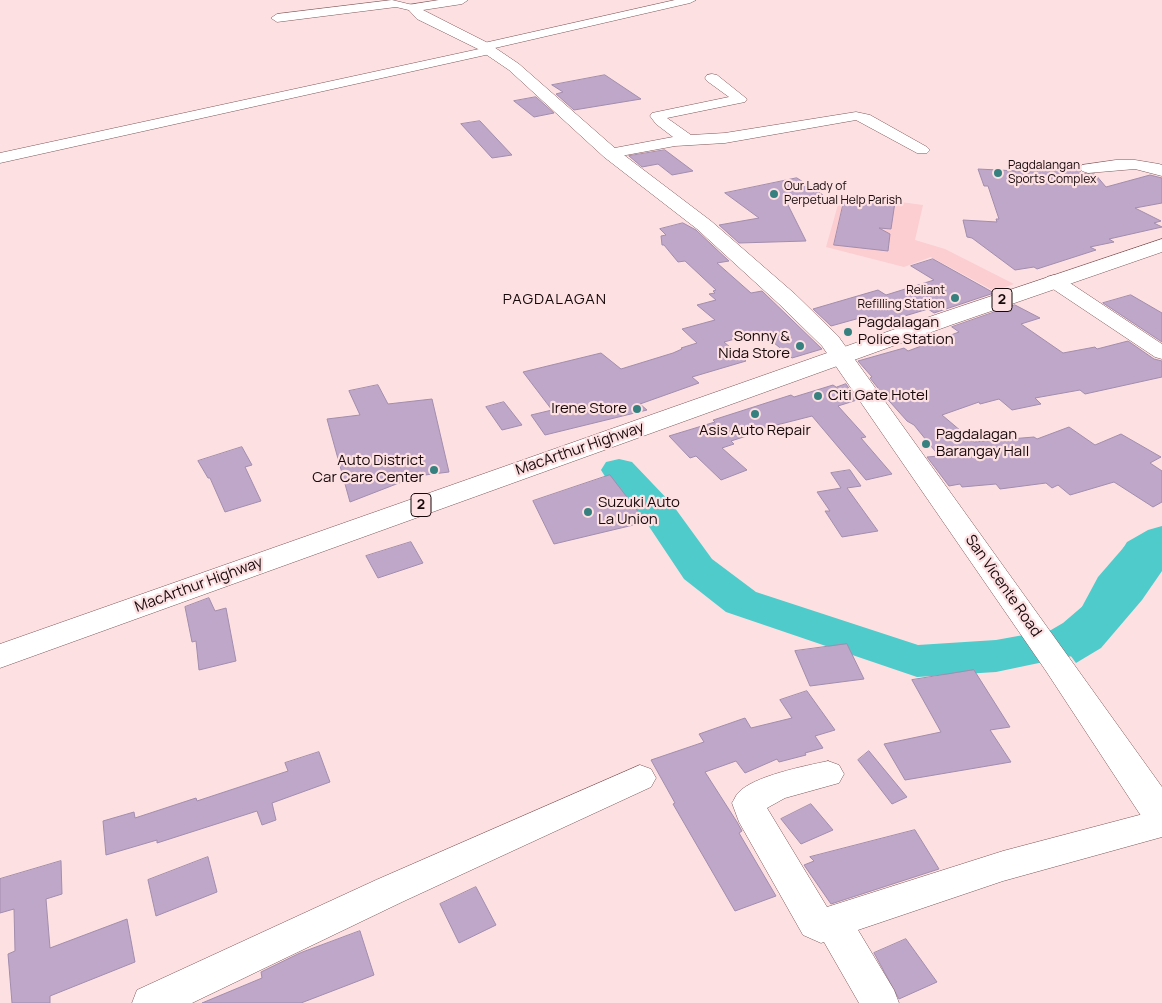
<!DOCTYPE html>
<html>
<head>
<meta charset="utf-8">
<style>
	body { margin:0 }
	canvas { display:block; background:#fde0e1 }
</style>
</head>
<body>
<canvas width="1162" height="1003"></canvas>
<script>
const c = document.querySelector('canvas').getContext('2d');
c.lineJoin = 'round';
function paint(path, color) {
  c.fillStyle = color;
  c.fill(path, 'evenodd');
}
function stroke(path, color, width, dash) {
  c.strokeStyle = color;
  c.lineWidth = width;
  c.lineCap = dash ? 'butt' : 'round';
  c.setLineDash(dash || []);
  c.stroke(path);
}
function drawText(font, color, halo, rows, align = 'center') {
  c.font = font + ' Manrope,sans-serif';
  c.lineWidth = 4.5;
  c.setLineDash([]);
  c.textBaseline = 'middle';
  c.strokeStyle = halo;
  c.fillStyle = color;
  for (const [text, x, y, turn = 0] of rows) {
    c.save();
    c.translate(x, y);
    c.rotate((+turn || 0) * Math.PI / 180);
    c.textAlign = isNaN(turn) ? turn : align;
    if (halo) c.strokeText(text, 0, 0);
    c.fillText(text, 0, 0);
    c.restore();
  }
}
const built = new Path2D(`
	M 841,194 L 923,205 L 915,240 L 945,249 L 1014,284 L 994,291 L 931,257 L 904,267 L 826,247 Z`);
const water = new Path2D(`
	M 1162,531 L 1162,571 L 1142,600 L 1101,648 L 1076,663 L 1062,644 L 1098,577 L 1124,547 Z`);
const river = new Path2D(`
	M 619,459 L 632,462 L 672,504 L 712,559 L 756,592 L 918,645 L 996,640 L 1051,630 L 1063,623 L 1091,599 L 1127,542 L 1148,530 L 1162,526 L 1162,556 L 1156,560 L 1121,619 L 1093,645 L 1077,655 L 996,672 L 917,677 L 726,612 L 684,579 L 646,522 L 606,478 L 601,470 L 606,462 Z`);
const building = new Path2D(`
	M 605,75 L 641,99 L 574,110 L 556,94 L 563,92 L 552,85 Z
	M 536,97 L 554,113 L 534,117 L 514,101 Z
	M 480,121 L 512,155 L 492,158 L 461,124 Z
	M 665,150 L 693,171 L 672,175 L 658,164 L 642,167 L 629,156 Z
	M 1078,167 L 1081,173 L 1095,174 L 1106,187 L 1150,175 L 1162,178 L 1162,203 L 1135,208 L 1161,221 L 1154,223 L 1162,227 L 1109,239 L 1114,242 L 1090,247 L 1096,250 L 1037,269 L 1034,267 L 1015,270 L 972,238 L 967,237 L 963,220 L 997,222 L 996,219 L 999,219 L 988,186 L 984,186 L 978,169 L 1038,172 L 1034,168 Z
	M 797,178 L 823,195 L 787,203 L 806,241 L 739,243 L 719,225 L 759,218 L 725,193 Z
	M 845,197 L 895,202 L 891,229 L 879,228 L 890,234 L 888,251 L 834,245 Z
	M 683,223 L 696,230 L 729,261 L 717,263 L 751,293 L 762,291 L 822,349 L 792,358 L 761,332 L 724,342 L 746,361 L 692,377 L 699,383 L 640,404 L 647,410 L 545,435 L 531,415 L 552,410 L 523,372 L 601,353 L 621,369 L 673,353 L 682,349 L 681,348 L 697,343 L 682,329 L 715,320 L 697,305 L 716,300 L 709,294 L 715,293 L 713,291 L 716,290 L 685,261 L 678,262 L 664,245 L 662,245 L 661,236 L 666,235 L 660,229 Z
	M 933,259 L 994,293 L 934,313 L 928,309 L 878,324 L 867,316 L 831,326 L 813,309 L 878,290 L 886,295 L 934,280 L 911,266 Z
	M 1131,295 L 1162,313 L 1162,342 L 1103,303 Z
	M 1015,305 L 1040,318 L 1021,324 L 1063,353 L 1095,347 L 1097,349 L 1128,341 L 1154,359 L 1162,361 L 1162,377 L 1085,394 L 1080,390 L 1035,398 L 1041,404 L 1012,410 L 999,399 L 980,404 L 979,402 L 942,415 L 974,442 L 1034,437 L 1037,439 L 1069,427 L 1095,445 L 1121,434 L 1161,457 L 1150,463 L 1162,471 L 1162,502 L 1153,507 L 1114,482 L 1070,495 L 1058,485 L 1052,488 L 1046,483 L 1000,489 L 996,484 L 962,487 L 960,484 L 949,486 L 927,457 L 939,456 L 914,425 L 907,421 L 882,393 L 870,378 L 872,377 L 858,361 L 904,348 L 908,351 L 959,332 L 952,327 Z
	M 846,384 L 857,400 L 838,406 L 866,437 L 861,438 L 892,474 L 866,480 L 812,416 L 757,430 L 759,432 L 731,441 L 734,444 L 722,448 L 747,470 L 721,480 L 696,456 L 690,458 L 669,436 L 715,422 L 713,420 L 791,395 L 794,397 L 833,385 L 836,387 Z
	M 378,385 L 388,404 L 432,399 L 449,472 L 417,476 L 350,502 L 327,419 L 360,415 L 349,391 Z
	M 504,402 L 522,425 L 502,430 L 486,407 Z
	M 242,447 L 252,465 L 245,467 L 261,501 L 225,512 L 210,478 L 208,478 L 198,461 Z
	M 850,470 L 861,486 L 847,488 L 878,531 L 842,537 L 825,511 L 830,511 L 817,492 L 841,488 L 831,473 Z
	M 610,475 L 646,522 L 554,544 L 533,501 Z
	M 411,542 L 423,563 L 378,578 L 366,556 Z
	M 209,598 L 215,611 L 226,608 L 236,661 L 199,670 L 196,641 L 192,642 L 185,607 Z
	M 847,644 L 864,679 L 810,686 L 795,651 Z
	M 974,670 L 1010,727 L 990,730 L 1011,762 L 905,780 L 884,744 L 941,732 L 912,680 Z
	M 807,691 L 835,730 L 815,736 L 823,748 L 805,753 L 806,755 L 779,762 L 777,759 L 745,773 L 736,761 L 705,772 L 737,822 L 742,831 L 739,833 L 776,896 L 735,911 L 673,804 L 675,803 L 651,760 L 704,742 L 699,734 L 745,718 L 751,728 L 792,718 L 780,700 Z
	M 869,751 L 907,797 L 892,804 L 858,760 Z
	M 319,752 L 330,782 L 272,803 L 276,820 L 262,825 L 257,811 L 157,843 L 157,840 L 106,855 L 103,821 L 134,812 L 135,818 L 196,798 L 197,801 L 288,771 L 285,763 Z
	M 811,804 L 833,830 L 801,844 L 781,819 Z
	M 915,830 L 939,869 L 831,904 L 804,865 L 814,861 L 810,857 Z
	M 208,857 L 217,892 L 156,916 L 148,880 Z
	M 61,861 L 62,894 L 46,899 L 50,948 L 127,919 L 135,962 L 50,996 L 50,1003 L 12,1003 L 8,954 L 15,951 L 14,909 L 0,913 L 0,879 Z
	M 476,887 L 496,925 L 459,943 L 440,904 Z
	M 360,931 L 374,975 L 301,1003 L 202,1003 L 262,978 L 261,972 L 300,953 Z
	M 906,939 L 937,982 L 899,999 L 874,953 Z`);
const street = new Path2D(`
	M 392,0 L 417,6 L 419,8 L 413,11 L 396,7 L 277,22 L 271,18 L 277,14 Z
	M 675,0 L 696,0 L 690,3 L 495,48 L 495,53 L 490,54 L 0,163 L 0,153 L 479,49 L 480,44 L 484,43 Z
	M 712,74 L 717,75 L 747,99 L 745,102 L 740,103 L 667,118 L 691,135 L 725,133 L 856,112 L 870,115 L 927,147 L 930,150 L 927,153 L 917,153 L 856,120 L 725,143 L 675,146 L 610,158 L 604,156 L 602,153 L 604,150 L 673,137 L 656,124 L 650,116 L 652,113 L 729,97 L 707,81 L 705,78 L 707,75 Z
	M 1116,160 L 1135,160 L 1159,164 L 1162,165 L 1162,176 L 1135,169 L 1088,173 L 1082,171 L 1080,168 L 1082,165 Z
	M 1054,275 L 1061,277 L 1162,344 L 1162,359 L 1155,357 L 1047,285 L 1044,281 L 1047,277 Z
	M 828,761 L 839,765 L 844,774 L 839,783 L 785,798 L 767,808 L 827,907 L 1003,851 L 1162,809 L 1162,837 L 1003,881 L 858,930 L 894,990 L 899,1003 L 859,1003 L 824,942 L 821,943 L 803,935 L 739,822 L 732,803 C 734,800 736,795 738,793 C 753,776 805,766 828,761 Z
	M 640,765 L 651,769 L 656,778 L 651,787 L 402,902 L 192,1003 L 132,1003 L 137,990 L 376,880 Z`);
const secondary = new Path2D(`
	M 439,0 L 468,0 L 462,4 L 423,10 L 488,43 L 519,64 L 616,149 L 711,221 L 795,294 L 838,336 L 1162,787 L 1162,833 L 1149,828 L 1046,671 L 822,346 L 779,304 L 697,229 L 604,157 L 509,70 L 478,49 L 417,19 L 407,8 L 408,5 Z`);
const highway = new Path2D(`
	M 1162,239 L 1162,252 L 951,325 L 0,668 L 0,644 L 935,315 Z`);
const markers = [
	[998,173,5,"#378080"],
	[774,194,5,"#378080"],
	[955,298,5,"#378080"],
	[848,332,5,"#378080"],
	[800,346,5,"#378080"],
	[818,396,5,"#378080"],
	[637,409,5,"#378080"],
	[755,414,5,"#378080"],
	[926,444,5,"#378080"],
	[434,470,5,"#378080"],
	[588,512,5,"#378080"]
];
const farPoinames = [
	["Pagdalangan",1008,166],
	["Sports Complex",1008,180],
	["Our Lady of",784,187],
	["Perpetual Help Parish",784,201],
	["Reliant",945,291,"right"],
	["Refilling Station",945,305,"right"]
];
const shields = [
	[1002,300,20],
	[421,505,20]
];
const shieldNames = [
	["2",1002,300],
	["2",421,505]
];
const farQuarternames = [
	["PAGDALAGAN",555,300]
];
const poiNames = [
	["Pagdalagan",858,323],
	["Police Station",858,340],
	["Sonny &",790,337,"right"],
	["Nida Store",790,354,"right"],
	["Citi Gate Hotel",828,396],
	["Irene Store",627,409,"right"],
	["Asis Auto Repair",755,431,"center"],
	["Pagdalagan",936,435],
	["Barangay Hall",936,452],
	["Auto District",424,461,"right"],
	["Car Care Center",424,478,"right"],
	["Suzuki Auto",598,503],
	["La Union",598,520]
];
const streetNames = [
	["MacArthur Highway",580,449,-19],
	["MacArthur Highway",199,585,-20],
	["San Vicente Road",1003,586,55]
];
paint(built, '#fcced1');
paint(water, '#4fcbcb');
paint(river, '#4fcbcb');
paint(building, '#bea7c9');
stroke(building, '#a38dae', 1);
stroke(street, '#80575a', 1);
stroke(secondary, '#80575a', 1);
stroke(highway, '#80575a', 1);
paint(street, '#fff');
paint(secondary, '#fff');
paint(highway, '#fff');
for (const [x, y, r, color] of markers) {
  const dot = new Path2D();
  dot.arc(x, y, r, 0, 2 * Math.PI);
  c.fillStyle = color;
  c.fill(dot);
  stroke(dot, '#fde0e1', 2);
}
drawText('12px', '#17080a', '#fde0e1', farPoinames, 'left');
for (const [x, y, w] of shields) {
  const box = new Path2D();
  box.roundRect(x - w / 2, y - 11.5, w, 23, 4);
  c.fillStyle = '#fde0e1';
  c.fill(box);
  stroke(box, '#17080a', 1);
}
drawText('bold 14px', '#17080a', null, shieldNames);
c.letterSpacing = '1px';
drawText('15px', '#17080a', '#fde0e1', farQuarternames);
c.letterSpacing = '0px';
drawText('15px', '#17080a', '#fde0e1', poiNames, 'left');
drawText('15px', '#17080a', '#fde0e1', streetNames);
</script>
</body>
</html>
